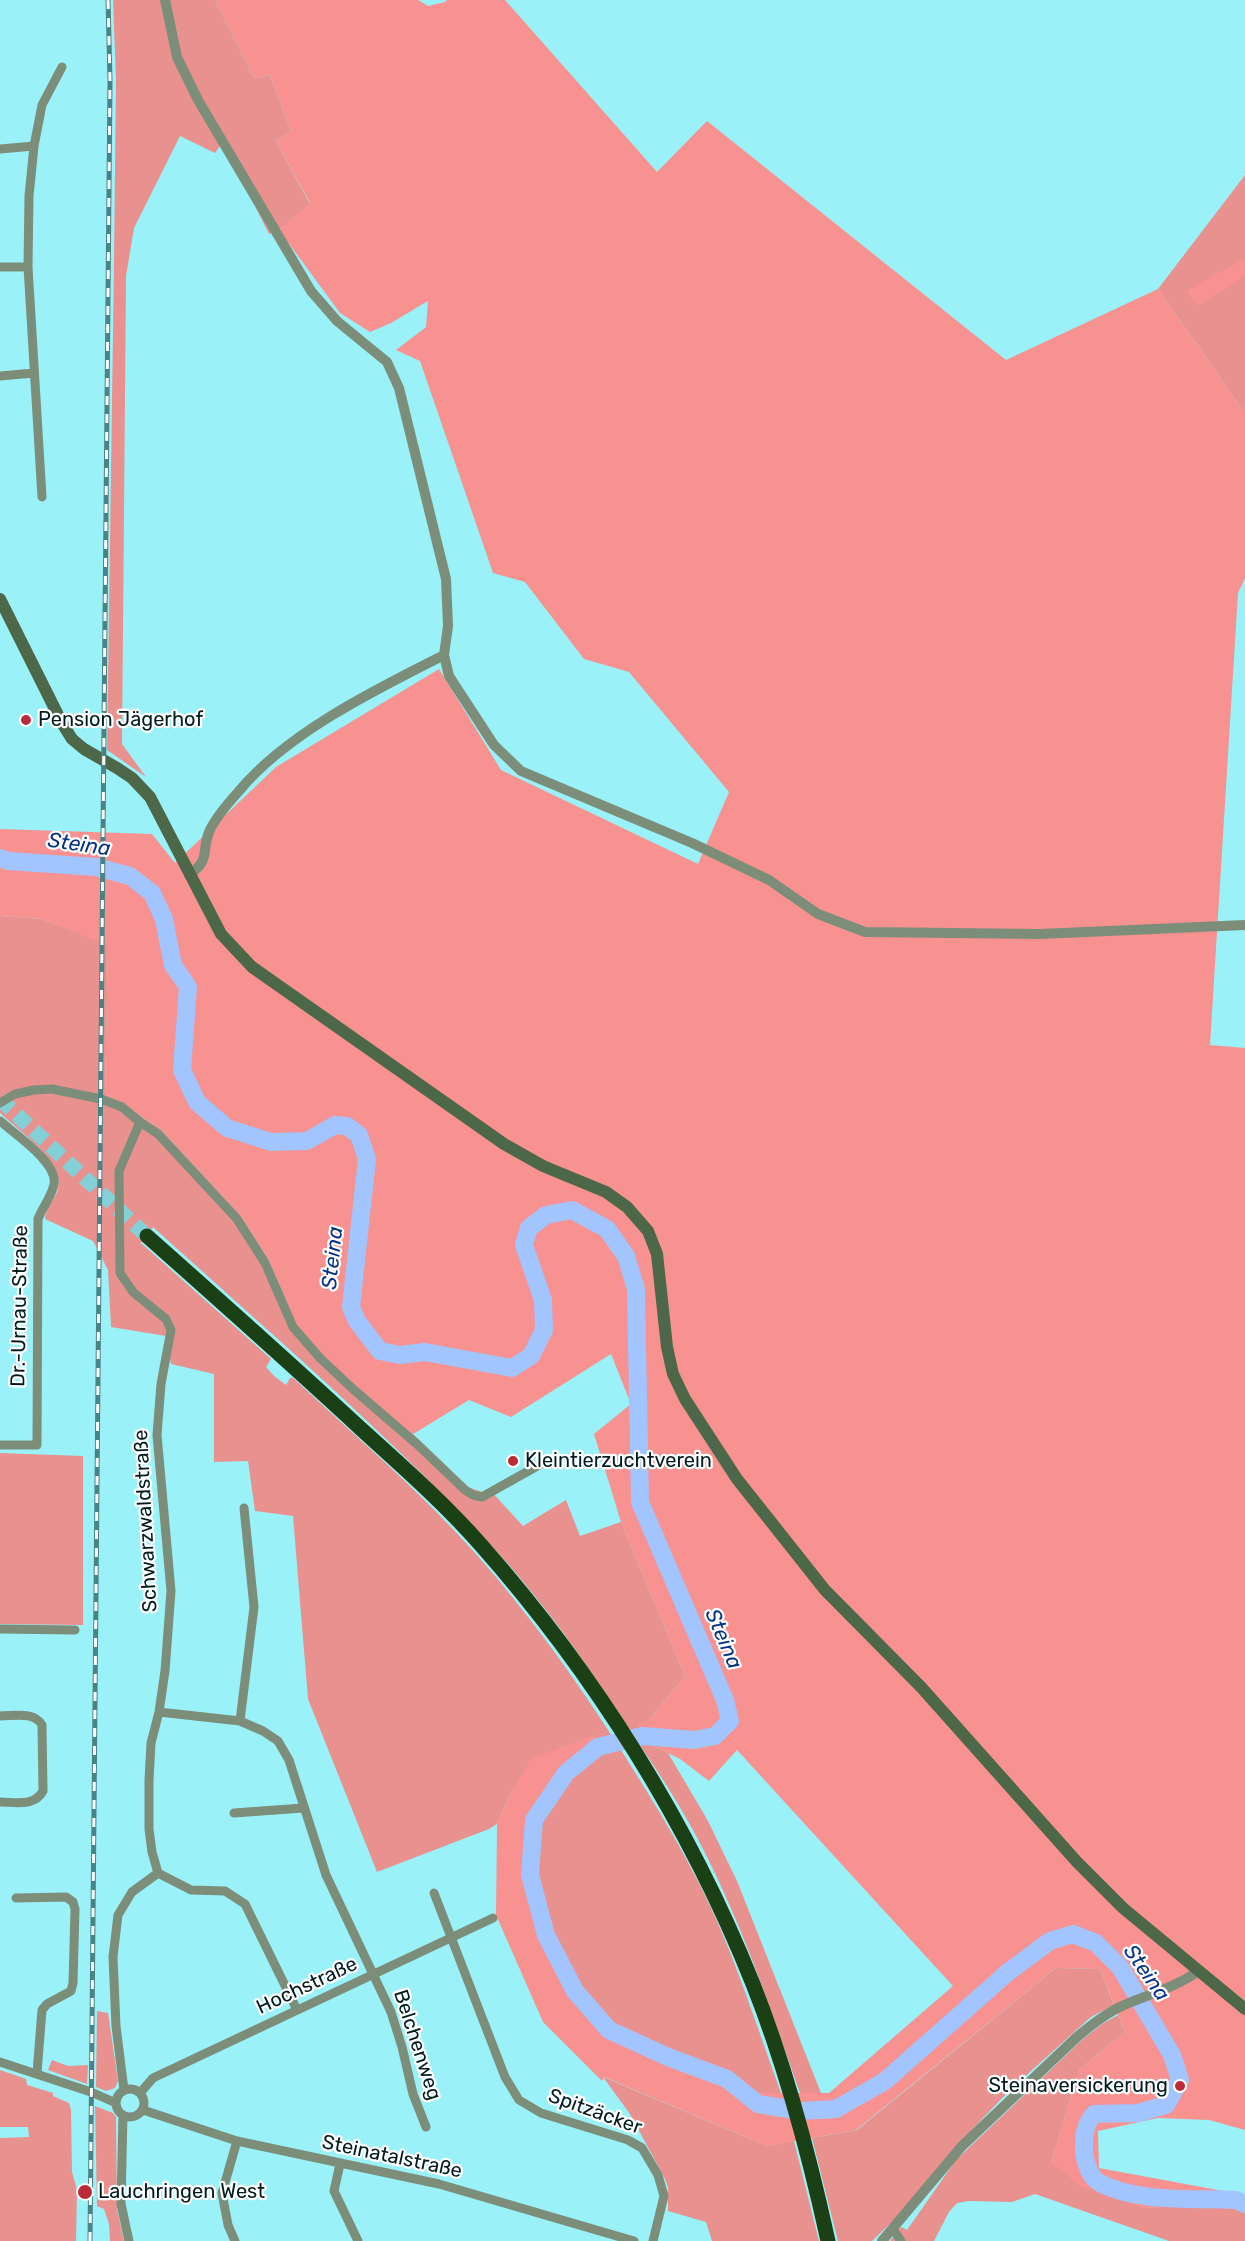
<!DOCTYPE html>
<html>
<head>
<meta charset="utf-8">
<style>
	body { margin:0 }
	canvas { display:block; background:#9af1f7 }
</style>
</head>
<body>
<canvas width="1245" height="2241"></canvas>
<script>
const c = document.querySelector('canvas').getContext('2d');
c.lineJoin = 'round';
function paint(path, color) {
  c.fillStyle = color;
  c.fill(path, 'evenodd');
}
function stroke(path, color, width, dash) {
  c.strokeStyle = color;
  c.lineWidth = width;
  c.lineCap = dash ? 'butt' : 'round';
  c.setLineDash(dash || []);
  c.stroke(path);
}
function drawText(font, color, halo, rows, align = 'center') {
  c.font = font + ' Rubik,sans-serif';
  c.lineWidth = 4.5;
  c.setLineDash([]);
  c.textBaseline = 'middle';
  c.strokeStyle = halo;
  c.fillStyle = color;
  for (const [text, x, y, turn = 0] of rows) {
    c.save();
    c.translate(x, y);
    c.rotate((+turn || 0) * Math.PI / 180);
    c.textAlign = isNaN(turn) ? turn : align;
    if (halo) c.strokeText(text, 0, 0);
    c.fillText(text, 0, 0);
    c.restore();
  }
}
const green = new Path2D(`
	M 113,0 L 215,0 L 254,78 L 270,75 L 291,131 L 276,141 L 310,204 L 279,230 L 269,234 L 247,190 L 220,146 L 215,153 L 180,136 L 134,228 L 126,276 L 122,744 L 146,777 L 107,750 L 114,262 L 116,80 Z
	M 1245,175 L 1245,413 L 1158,289 Z
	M 0,916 L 41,919 L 108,944 L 105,1094 L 162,1129 L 240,1213 L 270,1262 L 296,1326 L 355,1388 L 413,1434 L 468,1487 L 482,1492 L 489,1489 L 523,1526 L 566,1500 L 580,1536 L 621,1522 L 685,1676 L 649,1720 L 639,1724 L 656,1747 L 668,1753 L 708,1821 L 737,1881 L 821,2093 L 800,2093 C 766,1995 732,1894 678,1804 C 663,1779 646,1754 630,1730 C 593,1673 554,1617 509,1565 C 400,1443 274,1337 153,1227 L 141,1243 L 271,1359 L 266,1367 L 274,1376 L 286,1385 L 290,1378 L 293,1378 C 354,1435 420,1491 476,1554 C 530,1615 577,1681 621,1750 C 657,1807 693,1865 720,1928 C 743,1982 761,2038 781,2093 L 757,2093 L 592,2014 L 559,1964 L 529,1844 L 547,1790 L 596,1735 L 512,1790 L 497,1824 L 489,1829 L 377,1872 L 308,1699 L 293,1516 L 255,1511 L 248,1461 L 214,1462 L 214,1374 L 171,1364 L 166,1336 L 111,1327 L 108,1270 L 93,1241 L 45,1219 C 46,1206 55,1200 58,1189 C 66,1163 17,1129 0,1113 Z
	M 0,1453 L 83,1456 L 83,1625 L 0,1624 Z
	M 1056,1968 L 1100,1969 L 1114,2005 L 1091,2017 L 1011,2089 L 957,2145 L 897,2217 L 872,2241 L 838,2241 L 812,2138 L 857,2130 Z
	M 97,2011 L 108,2013 L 118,2081 L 115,2088 L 106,2091 L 96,2087 Z
	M 1118,2015 L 1125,2032 L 1080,2069 L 1051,2162 L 1144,2208 L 1214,2203 L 1245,2212 L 1245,2241 L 1169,2241 L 1035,2194 L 1012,2202 L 969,2201 L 957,2203 L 949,2212 L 934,2241 L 890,2241 L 901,2227 L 907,2230 L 956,2160 L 1084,2038 L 1102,2024 Z
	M 52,2060 L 68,2066 L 88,2065 L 87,2084 L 48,2070 Z
	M 0,2070 L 26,2079 L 27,2085 L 53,2093 L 53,2096 L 69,2103 L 71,2110 L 72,2172 L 77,2190 L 76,2241 L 0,2241 L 0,2138 L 29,2137 L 28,2127 L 0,2127 Z
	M 603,2077 L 767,2146 L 794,2141 L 819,2241 L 712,2241 L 706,2222 L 668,2211 L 668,2187 L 664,2177 L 630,2114 Z
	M 95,2106 L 113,2113 L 116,2117 L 117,2209 L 124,2241 L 110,2241 L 109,2224 L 104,2209 L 97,2206 Z`);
const forest = new Path2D(`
	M 215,0 L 418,0 L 428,6 L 445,2 L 447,0 L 505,0 L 657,172 L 707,121 L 1006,360 L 1158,289 L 1245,413 L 1245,578 L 1238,593 L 1210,1045 L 1245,1048 L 1245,2130 L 1209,2120 L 1158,2118 L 1098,2131 L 1099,2168 L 1245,2195 L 1245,2212 L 1214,2203 L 1144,2208 L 1079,2185 L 1051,2162 L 1080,2069 L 1125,2032 L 1100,1969 L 1056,1968 L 856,2130 L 767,2146 L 604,2077 L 602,2081 L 543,2022 L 496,1915 L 497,1824 L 512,1790 L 531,1759 L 597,1734 L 548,1787 L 529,1844 L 559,1964 L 592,2014 L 757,2093 L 829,2093 L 953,1986 L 737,1750 L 709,1781 L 680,1759 L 656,1747 L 638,1724 L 649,1720 L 685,1676 L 621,1522 L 594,1434 L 631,1404 L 611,1354 L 511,1417 L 469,1400 L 413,1434 L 355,1388 L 322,1356 L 296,1326 L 270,1262 L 240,1213 L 162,1129 L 105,1094 L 108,945 L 41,919 L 0,916 L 0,829 L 152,834 L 175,863 L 276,767 L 439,669 L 501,770 L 698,864 L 729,792 L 629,672 L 584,659 L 525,582 L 493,573 L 420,361 L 396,350 L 426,327 L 428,301 L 391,323 L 370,332 L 340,313 L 279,230 L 310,203 L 276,141 L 291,131 L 270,75 L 254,78 Z
	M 1245,258 L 1245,276 L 1198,306 L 1187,291 Z`);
const river = new Path2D(`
	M 0,858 L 8,861 L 96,867 L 130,876 L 152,893 L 164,919 L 173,965 L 188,987 L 182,1070 L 197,1102 L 227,1128 L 271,1142 L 307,1141 L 335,1125 L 347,1126 L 359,1135 L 367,1159 L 351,1307 L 357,1321 L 380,1351 L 400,1355 L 425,1352 L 512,1368 L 531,1356 L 544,1330 L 543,1300 L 524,1245 L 529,1228 L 546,1215 L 572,1210 L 607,1229 L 626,1256 L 636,1289 L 640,1502 L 725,1700 L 730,1721 L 715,1736 L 694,1740 L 642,1736 L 598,1747 L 566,1773 L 534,1820 L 530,1875 L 546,1935 L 575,1991 L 609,2030 L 668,2057 L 727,2079 L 758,2104 L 800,2111 L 836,2109 L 885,2081 L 1007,1973 L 1050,1941 L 1073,1934 L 1096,1943 L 1120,1967 L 1172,2055 L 1180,2080 L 1166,2105 L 1138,2113 L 1094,2114 C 1084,2125 1084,2137 1084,2152 C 1085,2162 1090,2178 1100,2183 C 1138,2203 1194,2198 1236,2200 L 1245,2204`);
const trunkTunnel = new Path2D(`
	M 0,1099 L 147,1236`);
const minor = new Path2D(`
	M 0,149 L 34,146
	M 0,267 L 28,267
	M 0,376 L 34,373
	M 42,497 L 28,267 L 29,196 L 34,146 L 42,105 L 62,67
	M 0,1103 L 15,1094 L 34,1090 L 52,1089 L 101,1099 L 122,1107 L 140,1122 L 158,1134 L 237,1219 L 265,1263 L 293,1327 L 320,1358 L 353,1389 L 418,1445 L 465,1490 L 473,1495 L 482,1497 L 548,1460
	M 0,1121 C 15,1134 58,1163 54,1184 C 52,1196 42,1208 38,1219 L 37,1445 L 0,1445
	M 140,1122 L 119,1171 L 120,1273 L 133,1292 L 166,1319 L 171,1330 L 161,1384 L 157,1435 L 171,1591 L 165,1671 L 159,1712 L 151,1743 L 149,1780 L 149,1829 L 152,1852 L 158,1873 L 191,1890 L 225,1891 L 245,1904 L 297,2010
	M 0,1629 L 75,1630
	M 159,1712 L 240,1721 L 263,1731 L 278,1741 L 289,1760 L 326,1875 L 391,2012 L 402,2047 L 413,2094 L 426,2127
	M 240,1721 L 254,1607 L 244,1508
	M 0,1802 C 16,1802 34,1807 43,1791 L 42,1725 C 34,1711 15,1716 0,1716
	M 234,1813 L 303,1808
	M 434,1893 L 505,2077 L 519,2100 L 541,2113 L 628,2140 L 642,2148 L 658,2175 L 664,2196 L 653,2241
	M 16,1898 L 66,1897 L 73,1902 L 75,1909 L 73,1983 L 71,1991 L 47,2004 L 42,2010 L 37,2073
	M 0,2062 L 91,2092 L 116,2103
	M116 2103a14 14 0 1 1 28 0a14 14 0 1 1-28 0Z
	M 124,2090 L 116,2026 L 113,1957 L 118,1915 L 132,1892 L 158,1873
	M 140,2093 L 153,2078 L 493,1918
	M 143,2110 L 237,2141 L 439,2184 L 634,2241
	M 123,2115 L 121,2204 L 129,2241
	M 340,2164 L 334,2191 L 358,2241
	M 893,2229 L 901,2241
	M 235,2241 L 228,2225 L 222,2193 L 237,2141`);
const tertiary = new Path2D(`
	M 165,0 L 177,57 L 198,100 L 311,291 L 337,321 L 387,362 L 399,388 L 446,579 L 448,626 L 444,655 L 449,676 L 494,745 L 521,771 L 692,843 L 769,880 L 818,914 L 865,932 L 1040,934 L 1245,925
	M 189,875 C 211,859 201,853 209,832 C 214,820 230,801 239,791 C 288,732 377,689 444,655
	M 882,2241 L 962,2146 L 1077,2037 C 1091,2025 1106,2013 1124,2005 C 1149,1994 1174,1988 1197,1972`);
const secondary = new Path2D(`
	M 0,599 L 62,723 L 72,739 L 84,749 L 117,768 L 132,778 L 150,797 L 221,934 L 252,967 L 504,1144 L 543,1166 L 606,1192 L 627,1207 L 648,1231 L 657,1254 L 667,1347 L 673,1374 L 685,1399 L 737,1479 L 825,1590 L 921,1687 L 1077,1862 L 1123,1908 L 1245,2009`);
const trunk = new Path2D(`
	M 147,1236 C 218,1299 290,1363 360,1428 C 402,1466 444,1503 481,1545 C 595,1674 689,1824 753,1984 C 786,2067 809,2154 828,2241`);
const rail = new Path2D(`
	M 90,2241 L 110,80 L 108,0`);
const markers = [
	[26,720,6,"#bb2a38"],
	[513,1461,6,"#bb2a38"],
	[1180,2086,6,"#bb2a38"],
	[85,2192,8,"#bb2a38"]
];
const poiNames = [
	["Pension Jägerhof",38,720],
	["Kleintierzuchtverein",525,1461],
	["Steinaversickerung",1168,2086,"right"],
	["Lauchringen West",98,2192]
];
const streetNames = [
	["Dr.-Urnau-Straße",20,1306,-89],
	["Schwarzwaldstraße",146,1521,-93],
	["Hochstraße",307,1986,-25],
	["Belchenweg",417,2045,72],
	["Spitzäcker",595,2112,20],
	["Steinatalstraße",392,2157,12]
];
const waterNames = [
	["Steina",79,845,8],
	["Steina",333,1258,-84],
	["Steina",723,1639,67],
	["Steina",1146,1973,55]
];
paint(green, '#e9918f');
paint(forest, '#f79290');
stroke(river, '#a2c4ff', 18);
stroke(trunkTunnel, '#83d1d6', 15, [15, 8]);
stroke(minor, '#7c8e79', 9);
stroke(tertiary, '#7c8e79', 10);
stroke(secondary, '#4d6749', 12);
stroke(trunk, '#1c4016', 15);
stroke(rail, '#4a8286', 5);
stroke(rail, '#fff', 3, [9]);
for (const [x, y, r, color] of markers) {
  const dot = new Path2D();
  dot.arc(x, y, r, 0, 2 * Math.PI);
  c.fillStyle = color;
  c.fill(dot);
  stroke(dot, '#fff', 2);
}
drawText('20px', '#011c1e', '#fff', poiNames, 'left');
drawText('20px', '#011c1e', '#fff', streetNames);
drawText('italic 21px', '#043385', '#fff', waterNames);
</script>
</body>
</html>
